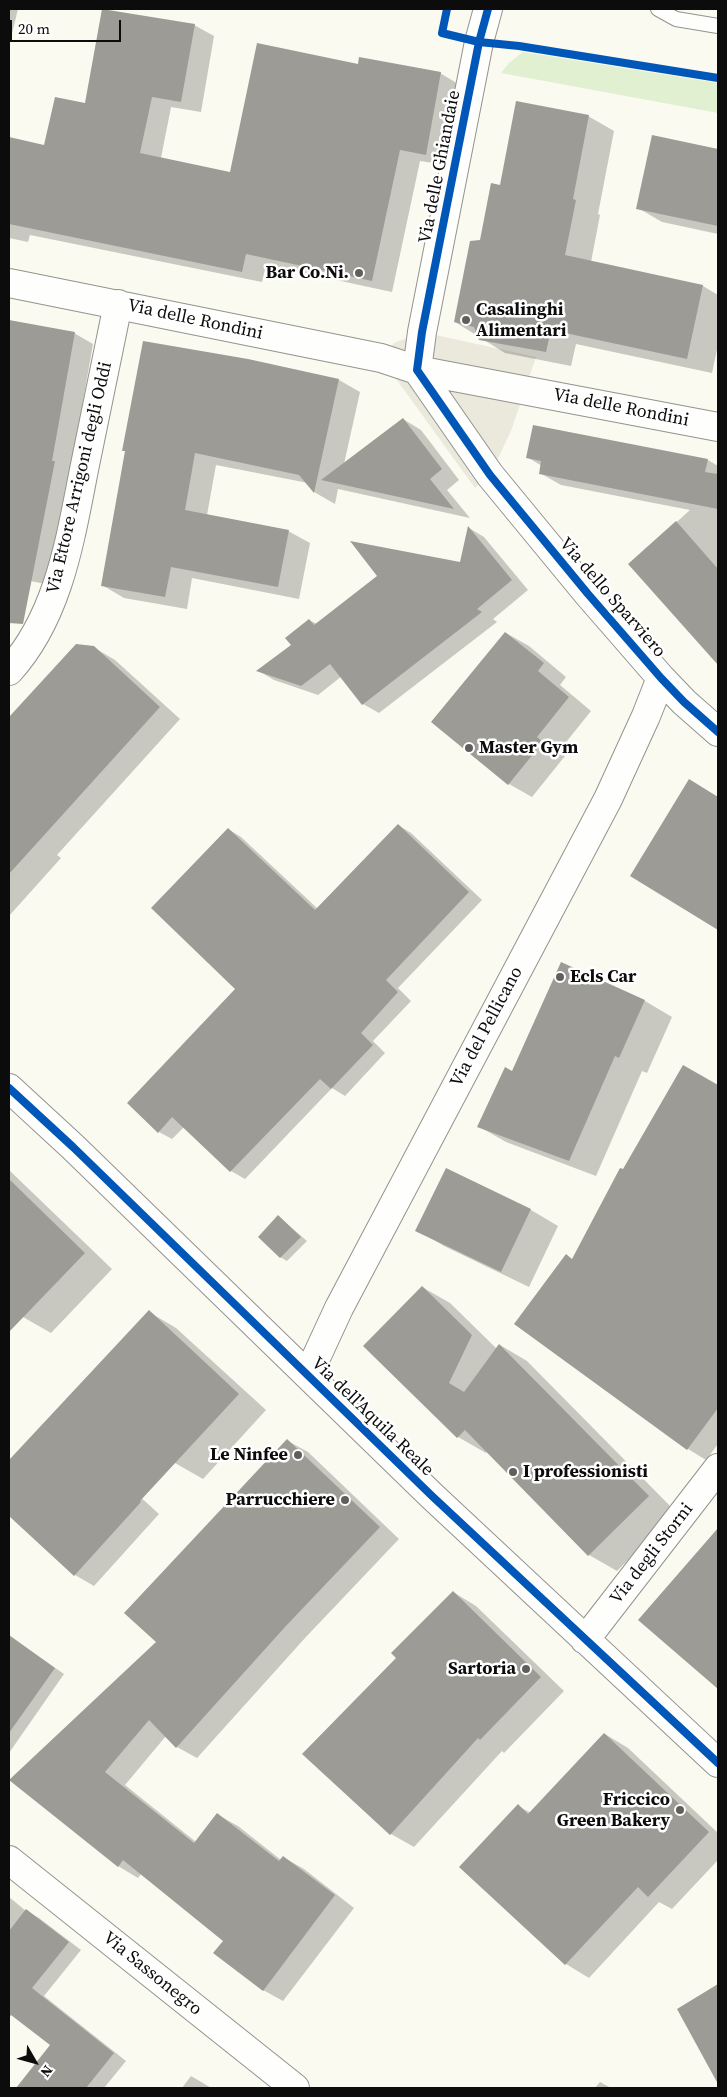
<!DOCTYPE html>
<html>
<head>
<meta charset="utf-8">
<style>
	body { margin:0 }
	#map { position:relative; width:727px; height:2097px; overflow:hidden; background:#fafaf0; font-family:"Source Serif 4",serif }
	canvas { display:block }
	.frame { position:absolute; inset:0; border:10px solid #0c0c0c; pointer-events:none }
	.north { position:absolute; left:10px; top:2037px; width:50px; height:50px; -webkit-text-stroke:4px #fff; paint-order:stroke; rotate:128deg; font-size:14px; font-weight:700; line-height:20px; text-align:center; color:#0c0c0c }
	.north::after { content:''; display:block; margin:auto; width:18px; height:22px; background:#0c0c0c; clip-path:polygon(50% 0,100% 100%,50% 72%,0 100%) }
	.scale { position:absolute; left:10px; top:20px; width:111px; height:22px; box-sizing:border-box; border:2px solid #0c0c0c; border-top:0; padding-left:6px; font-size:15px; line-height:18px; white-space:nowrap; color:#0c0c0c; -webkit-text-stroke:4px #fff; paint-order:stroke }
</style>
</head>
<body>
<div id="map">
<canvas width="727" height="2097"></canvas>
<div class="frame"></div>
<div class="north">N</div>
<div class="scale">20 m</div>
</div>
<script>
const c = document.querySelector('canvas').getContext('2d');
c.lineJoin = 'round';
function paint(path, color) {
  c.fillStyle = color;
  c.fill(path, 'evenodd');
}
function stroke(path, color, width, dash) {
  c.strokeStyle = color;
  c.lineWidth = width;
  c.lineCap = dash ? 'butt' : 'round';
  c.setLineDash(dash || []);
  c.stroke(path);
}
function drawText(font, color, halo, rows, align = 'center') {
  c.font = font + ' "Source Serif 4",serif';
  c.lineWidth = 5;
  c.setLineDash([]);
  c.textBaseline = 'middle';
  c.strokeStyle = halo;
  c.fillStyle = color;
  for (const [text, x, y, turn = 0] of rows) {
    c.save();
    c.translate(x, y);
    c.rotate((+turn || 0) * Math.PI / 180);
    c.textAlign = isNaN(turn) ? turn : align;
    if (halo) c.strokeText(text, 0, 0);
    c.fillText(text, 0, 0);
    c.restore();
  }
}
const green = new Path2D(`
	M 523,52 L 718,83 L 718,113 L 501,73 L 509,63 Z`);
const plaza = new Path2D(`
	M 422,332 L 536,357 L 511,431 L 490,475 L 475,488 L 381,358 L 394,343 Z`);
const shadow = new Path2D(`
	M 9,9 L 18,9 L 9,46 Z
	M 194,25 L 214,36 L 201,112 L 171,107 L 161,158 L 231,173 L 359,66 L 440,73 L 460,85 L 446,165 L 420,161 L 392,292 L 266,265 L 262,282 L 30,235 L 28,242 L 9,238 L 9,139 L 45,146 L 86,105 Z
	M 588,116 L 614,131 L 598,214 L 600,215 L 591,262 L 703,286 L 718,295 L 718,345 L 712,373 L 576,344 L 571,366 L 505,353 L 455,322 L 501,187 Z
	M 653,137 L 718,150 L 718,234 L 662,222 L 638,208 Z
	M 17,323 L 74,333 L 93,344 L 51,585 L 9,577 L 9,365 Z
	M 339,380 L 360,392 L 344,464 L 403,419 L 421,430 L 459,480 L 447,490 L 470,518 L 338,489 L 335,504 L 314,492 L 308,483 L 216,465 L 207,515 L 288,531 L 310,543 L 299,599 L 192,578 L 187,609 L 124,598 L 102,585 L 126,452 L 124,450 Z
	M 534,426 L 708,460 L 718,466 L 718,662 L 630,564 L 690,510 L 561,485 L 540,473 L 542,466 L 527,457 Z
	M 469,528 L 484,537 L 528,590 L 493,619 L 497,622 L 379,713 L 363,704 L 342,676 L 318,695 L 274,680 L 259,671 L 293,645 L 309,620 L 317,624 L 461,564 Z
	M 506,633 L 529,646 L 566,677 L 560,685 L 591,711 L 559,751 L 565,756 L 532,797 L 509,784 L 432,721 Z
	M 76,645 L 93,647 L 115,660 L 180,719 L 57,855 L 61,858 L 9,916 L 9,770 L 18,760 L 9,751 L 9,719 Z
	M 690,781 L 718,797 L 718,928 L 632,876 Z
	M 398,825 L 411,833 L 482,900 L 398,988 L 411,1001 L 373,1041 L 385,1053 L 345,1096 L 332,1088 L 245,1179 L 231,1171 L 184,1127 L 172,1139 L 159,1132 L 236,989 L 228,829 L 241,837 L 318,909 Z
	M 561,964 L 645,1001 L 672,1017 L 647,1073 L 642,1071 L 596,1176 L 506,1142 L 478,1126 L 513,1072 Z
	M 684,1067 L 718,1087 L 718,1166 L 676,1142 Z
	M 650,1167 L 718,1217 L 718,1444 L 706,1460 L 688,1449 L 516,1324 L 573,1260 Z
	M 446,1169 L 531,1210 L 558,1226 L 529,1287 L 444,1246 L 417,1230 Z
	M 9,1170 L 112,1269 L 51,1333 L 23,1317 L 9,1303 Z
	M 279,1217 L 307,1241 L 287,1261 L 280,1257 Z
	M 422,1287 L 450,1303 L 497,1349 L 500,1345 L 527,1361 L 676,1512 L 617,1571 L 589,1555 L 487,1451 L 486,1453 L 458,1437 L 365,1346 Z
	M 149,1312 L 176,1328 L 266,1410 L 203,1479 L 175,1463 Z
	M 48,1419 L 67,1430 L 159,1514 L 94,1586 L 75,1575 L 9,1515 L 9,1462 Z
	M 288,1441 L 308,1452 L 399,1539 L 305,1638 L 197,1758 L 177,1747 L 166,1736 L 125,1785 L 196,1842 L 218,1815 L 238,1826 L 281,1860 L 283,1857 L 304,1869 L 354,1908 L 283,2001 L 263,1990 L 225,1940 L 141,1874 L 138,1878 L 118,1866 L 10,1780 L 158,1642 Z
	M 718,1530 L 718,1687 L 640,1620 Z
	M 453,1592 L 476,1606 L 564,1691 L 504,1753 L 502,1751 L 414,1847 L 391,1834 L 398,1658 Z
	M 13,1639 L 64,1674 L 9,1753 L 9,1644 Z
	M 605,1734 L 628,1748 L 718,1833 L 718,1860 L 672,1909 L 659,1902 L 589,1978 L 566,1964 L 518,1806 L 531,1813 Z
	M 9,1897 L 26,1911 L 39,1918 L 81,1950 L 44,1996 L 126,2061 L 104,2088 L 17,2088 L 52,2045 L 9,2011 Z
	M 718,1986 L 718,2081 L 679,2009 Z
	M 191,2076 L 208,2086 L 211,2088 L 182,2088 Z
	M 600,2082 L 611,2088 L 595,2088 Z`);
const building = new Path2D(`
	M 102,9 L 195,24 L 181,102 L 152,97 L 140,153 L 230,172 L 257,43 L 358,64 L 359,57 L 441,72 L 426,155 L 400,150 L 372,281 L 246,254 L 242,272 L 9,224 L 9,137 L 44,145 L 55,97 L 85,103 Z
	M 516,101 L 589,115 L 573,199 L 576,200 L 565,255 L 703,285 L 687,359 L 551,330 L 546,352 L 479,340 L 474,327 L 454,322 L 470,241 L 480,240 L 491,183 L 500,185 Z
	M 652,135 L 718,149 L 718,226 L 636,209 Z
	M 9,320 L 75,332 L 52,461 L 55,461 L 23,624 L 9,623 Z
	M 143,341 L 248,359 L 339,379 L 314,493 L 299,475 L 195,453 L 185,510 L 289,530 L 278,587 L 171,567 L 165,597 L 101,586 L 125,451 L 122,451 Z
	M 403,418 L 442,469 L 430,479 L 454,509 L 321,480 Z
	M 533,425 L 708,459 L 705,472 L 718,474 L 718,509 L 539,474 L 541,461 L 526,458 Z
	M 676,521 L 718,569 L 718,665 L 628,564 Z
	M 468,526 L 512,580 L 477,609 L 482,612 L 362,705 L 330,664 L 301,686 L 256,671 L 291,645 L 285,638 L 309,619 L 314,625 L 377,576 L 350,541 L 460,562 Z
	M 505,632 L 544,663 L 538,671 L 569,697 L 537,737 L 543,742 L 508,785 L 431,722 Z
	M 76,644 L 94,646 L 160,707 L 9,874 L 9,717 Z
	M 689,779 L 718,797 L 718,930 L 630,876 Z
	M 398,824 L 469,892 L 386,980 L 398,992 L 361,1033 L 373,1045 L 331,1089 L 320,1079 L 230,1172 L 172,1117 L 158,1133 L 127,1103 L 235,989 L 151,908 L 228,828 L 315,910 Z
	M 561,962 L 645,1000 L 619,1058 L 615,1056 L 569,1161 L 477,1127 L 505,1067 L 512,1071 Z
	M 683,1065 L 718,1085 L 718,1408 L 687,1450 L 514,1324 L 566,1254 L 572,1259 L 620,1168 L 623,1169 Z
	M 446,1168 L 531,1209 L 501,1272 L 415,1231 Z
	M 9,1179 L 85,1253 L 9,1332 Z
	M 278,1215 L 301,1237 L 280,1258 L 258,1237 Z
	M 422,1286 L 472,1335 L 449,1383 L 464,1392 L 499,1344 L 649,1496 L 588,1556 L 465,1430 L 457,1438 L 363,1346 Z
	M 149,1310 L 239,1394 L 140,1501 L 141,1502 L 74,1576 L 9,1516 L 9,1460 Z
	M 287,1439 L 380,1527 L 285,1627 L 176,1748 L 149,1720 L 105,1772 L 194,1843 L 217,1813 L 279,1861 L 283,1856 L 335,1895 L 263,1991 L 213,1953 L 223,1941 L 123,1860 L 118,1867 L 9,1780 L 156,1642 L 124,1613 Z
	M 718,1528 L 718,1689 L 638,1620 Z
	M 453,1591 L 541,1677 L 480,1740 L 478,1738 L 390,1835 L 302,1754 L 396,1658 L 391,1653 Z
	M 9,1635 L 55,1668 L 9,1733 Z
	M 604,1733 L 709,1832 L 648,1897 L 638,1887 L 565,1965 L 459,1867 L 518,1804 L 528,1814 Z
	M 26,1909 L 69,1942 L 32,1988 L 114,2053 L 86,2088 L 16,2088 L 50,2045 L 11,2015 L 9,2018 L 9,1931 Z
	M 718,1984 L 718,2084 L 677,2009 Z`);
const service = new Path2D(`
	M 658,9 L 676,19 L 718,26`);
const minor = new Path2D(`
	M 488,9 L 479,42 L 422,332 L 417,370 L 490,475 L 588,594 L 661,678 L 684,702 L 718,732
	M 9,283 L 381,358 L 417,370 L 718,427
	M 9,671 C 61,614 71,533 86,460 C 97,408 107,356 118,304
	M 9,1088 L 73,1147 L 432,1496 L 718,1763
	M 308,1375 L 339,1308 L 608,799 L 646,716 L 661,678
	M 585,1640 L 718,1468
	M 9,1860 L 295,2088`);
const cycleway = new Path2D(`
	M 447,9 L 442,33 L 479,42 L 519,46 L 718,78
	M 488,9 L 479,42 L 422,332 L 417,370 L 490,475 L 588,594 L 661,678 L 684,702 L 718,732
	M 9,1088 L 73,1147 L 432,1496 L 718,1763`);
const markers = [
	[359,273,5,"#5f5f5c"],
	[466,320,5,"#5f5f5c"],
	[469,748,5,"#5f5f5c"],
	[560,977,5,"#5f5f5c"],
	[298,1455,5,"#5f5f5c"],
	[513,1472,5,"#5f5f5c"],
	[345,1500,5,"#5f5f5c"],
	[526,1669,5,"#5f5f5c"],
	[680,1810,5,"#5f5f5c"]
];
const streetNames = [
	["Via delle Ghiandaie",440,167,-79],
	["Via delle Rondini",195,320,12],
	["Via delle Rondini",621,408,11],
	["Via Ettore Arrigoni degli Oddi",80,478,-77],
	["Via dello Sparviero",612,598,49],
	["Via del Pellicano",487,1027,-62],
	["Via dell'Aquila Reale",372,1417,44],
	["Via degli Storni",652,1554,-52],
	["Via Sassonegro",152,1974,39]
];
const poiNames = [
	["Bar Co.Ni.",349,273],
	["Casalinghi",476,310,"left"],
	["Alimentari",476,331,"left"],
	["Master Gym",479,748,"left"],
	["Ecls Car",570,977,"left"],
	["Le Ninfee",288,1455],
	["I professionisti",523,1472,"left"],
	["Parrucchiere",335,1500],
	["Sartoria",516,1669],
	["Friccico",670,1800],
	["Green Bakery",670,1821]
];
paint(green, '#e0f0d0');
paint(plaza, '#eae9dc');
paint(shadow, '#0003');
paint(building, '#9c9b96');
stroke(service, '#93938f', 16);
stroke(minor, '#93938f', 30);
stroke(service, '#fefefd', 14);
stroke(minor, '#fefefd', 28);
stroke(cycleway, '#0057b8', 8);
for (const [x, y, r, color] of markers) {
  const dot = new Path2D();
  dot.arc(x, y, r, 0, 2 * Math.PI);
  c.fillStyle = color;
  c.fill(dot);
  stroke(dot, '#fff', 2);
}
drawText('18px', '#0c0c0c', '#fff', streetNames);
drawText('bold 18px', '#0c0c0c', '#fff', poiNames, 'right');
</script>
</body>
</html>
